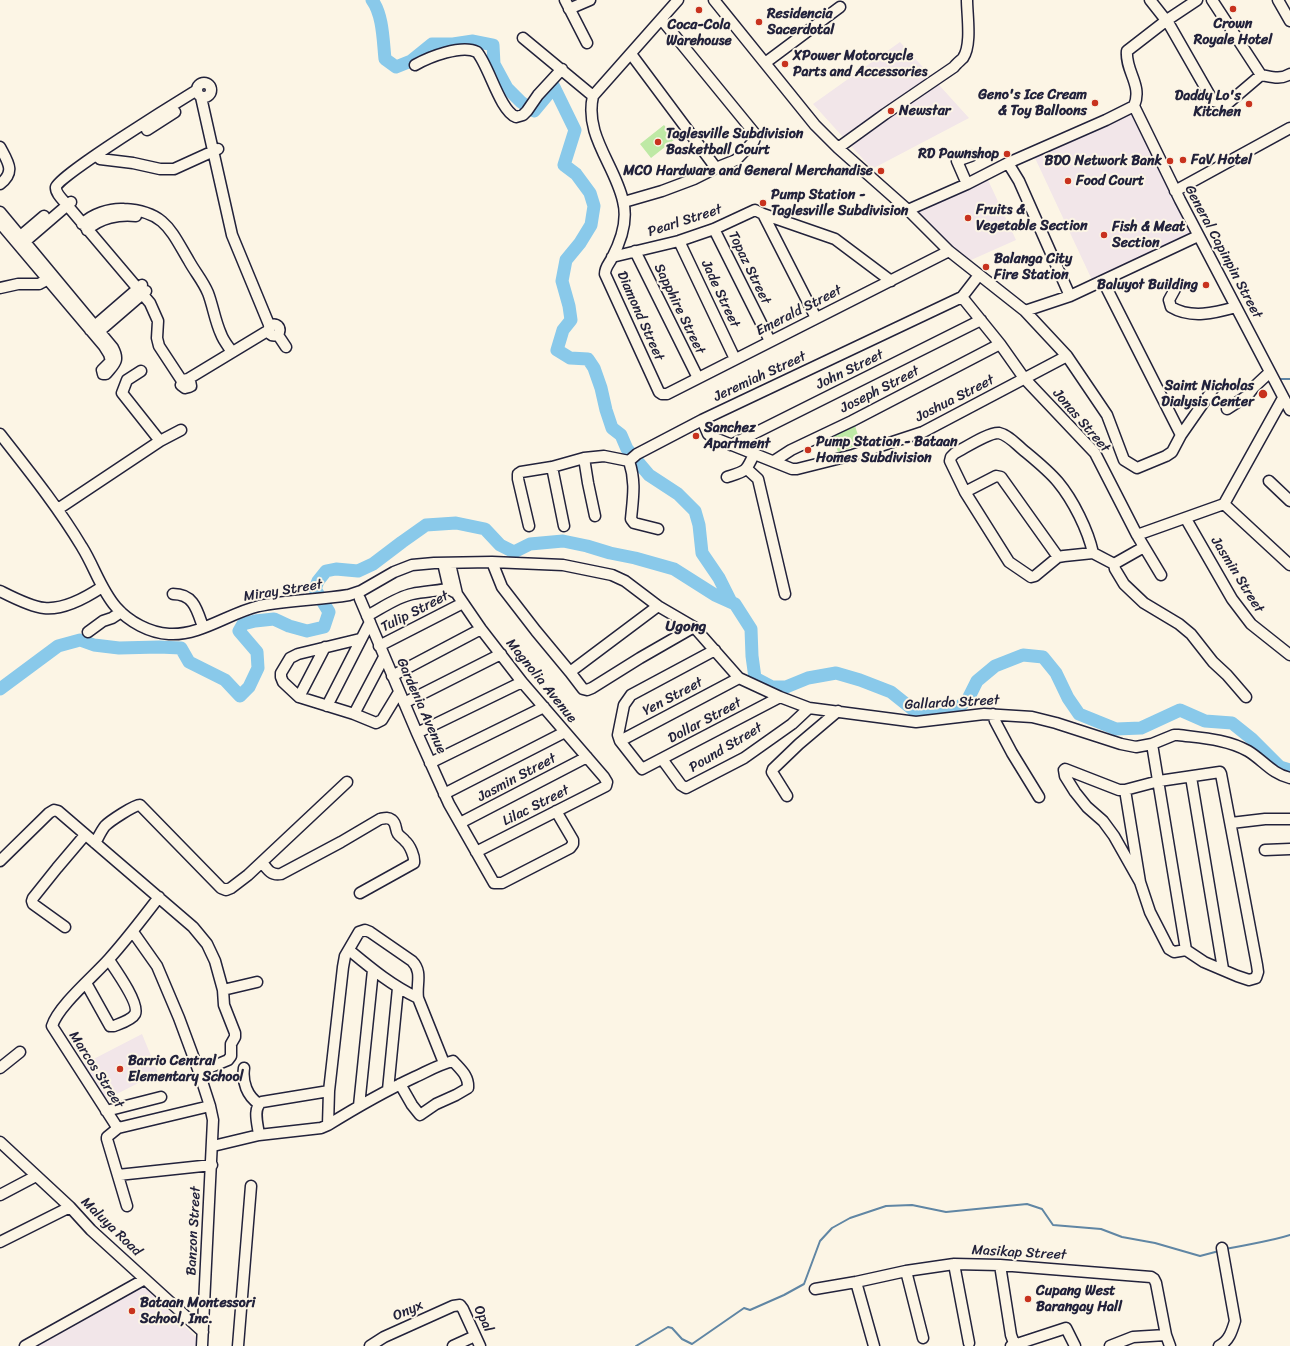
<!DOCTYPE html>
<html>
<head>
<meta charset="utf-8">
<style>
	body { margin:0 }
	canvas { display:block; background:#fcf5e5 }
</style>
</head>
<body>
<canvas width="1290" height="1346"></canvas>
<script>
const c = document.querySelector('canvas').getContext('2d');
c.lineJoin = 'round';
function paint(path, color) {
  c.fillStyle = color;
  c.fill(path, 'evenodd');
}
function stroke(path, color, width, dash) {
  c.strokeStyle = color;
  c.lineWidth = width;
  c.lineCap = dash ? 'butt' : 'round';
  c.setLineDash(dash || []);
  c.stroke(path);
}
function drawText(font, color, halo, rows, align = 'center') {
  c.font = font + ' Sriracha,sans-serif';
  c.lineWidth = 4;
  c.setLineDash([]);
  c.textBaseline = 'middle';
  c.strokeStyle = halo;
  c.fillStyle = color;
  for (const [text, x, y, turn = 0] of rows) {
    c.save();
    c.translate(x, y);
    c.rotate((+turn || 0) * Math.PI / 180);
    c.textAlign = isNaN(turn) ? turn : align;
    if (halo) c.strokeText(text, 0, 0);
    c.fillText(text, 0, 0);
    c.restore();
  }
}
const built = new Path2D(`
	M 900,42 L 969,118 L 872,169 L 813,104 Z
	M 1130,111 L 1192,233 L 1093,282 L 1035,158 Z
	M 988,180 L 1016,240 L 971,260 L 957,250 L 918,212 Z
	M 142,1034 L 158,1073 L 105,1100 L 82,1065 Z
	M 142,1285 L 196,1337 L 196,1346 L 34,1346 Z`);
const green = new Path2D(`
	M 664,125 L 675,139 L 651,158 L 640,144 Z
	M 855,426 L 861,444 L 838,452 L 832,435 Z`);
const stream = new Path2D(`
	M 1281,379 L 1290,379
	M 1226,1249 C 1247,1244 1269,1242 1290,1235
	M 636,1346 L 668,1327 L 672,1328 L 682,1339 L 692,1344 L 744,1308 L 750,1310 L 784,1295 L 804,1284 L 820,1241 L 832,1228 L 850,1218 L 886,1206 L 912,1205 L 946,1212 L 1027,1204 L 1042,1209 L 1053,1225 L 1101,1229 L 1122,1237 L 1155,1243 L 1200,1256 L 1219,1251`);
const river = new Path2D(`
	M 372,0 C 383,15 383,40 385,59 L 396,67 L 411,61 L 432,44 L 453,44 L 473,41 L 493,45 L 494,64 L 507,88 L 521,102 L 534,111 L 554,87 L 575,130 L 564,165 L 576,174 L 590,193 L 594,206 L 591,225 L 580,243 L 566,260 L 562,281 L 569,306 L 571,320 L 563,330 L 557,350 L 570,358 L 588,359 L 594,368 L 601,388 L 606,410 L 612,428 L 621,435 L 627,449 L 649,475 L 678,494 L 695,511 L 699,525 L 702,553 L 719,578 L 731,602
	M 0,689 L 58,646 L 80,640 L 94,645 L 119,648 L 159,647 L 181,648 L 189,662 L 225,680 L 240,696 L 249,687 L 258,668 L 257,652 L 239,631 L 243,624 L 255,621 L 274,619 L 289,626 L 307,631 L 324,627 L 329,612 L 315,589 L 318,581 L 326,571 L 336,569 L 358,571 L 373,564 L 402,542 L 426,525 L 456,523 L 485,529 L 500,545 L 514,552 L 530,544 L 563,541 L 587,546 L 610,553 L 635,558 L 674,569 L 715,595 L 735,604 L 751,629 L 752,656 L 755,678 L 772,687 L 786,687 L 808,678 L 836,673 L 860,680 L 891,692 L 916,712 L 931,716 L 945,714 L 956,710 L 968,699 L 977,681 L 995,666 L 1023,655 L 1043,657 L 1056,673 L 1068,698 L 1079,714 L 1116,729 L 1141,728 L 1180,710 L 1205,721 L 1232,723 L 1252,739 L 1280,767 L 1290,770`);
const minor = new Path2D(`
	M 565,0 L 587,43
	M 678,0 L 593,96 C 584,135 615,165 623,201 C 628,220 621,241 612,258 C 609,264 605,267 605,274 L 659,392 L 662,394 L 667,394 L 949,251
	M 714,0 L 815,125 L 838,148 L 908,210 L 949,251 L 1025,311 L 1067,356 L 1107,415 L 1124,460 L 1137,468 L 1166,456 L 1172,452 L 1181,435 L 1213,389
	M 1150,0 L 1169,24 L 1213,101 L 1224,104 L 1227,104 L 1261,75
	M 1212,0 L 1261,75 C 1272,77 1280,80 1290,74
	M 1278,0 L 1290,21
	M 569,9 L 590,0
	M 523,38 L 593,96
	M 631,54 L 716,168
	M 765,63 L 840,7
	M 415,65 C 429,57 462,44 477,52 C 489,66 500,111 516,117 L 523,115 L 527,111 L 538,95 L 562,69
	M197 90a7 7 0 1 1 14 0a7 7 0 1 1-14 0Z
	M 201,97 L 232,235 L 270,327
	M 1134,106 L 1180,200 L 1290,410
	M 147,130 L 175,112
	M 0,147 C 8,162 16,172 0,184
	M 838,148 L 885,114 L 954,67 C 956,64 960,61 963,58 C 972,45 967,15 967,0
	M 100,159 L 133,163 L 160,169 L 174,169 L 218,149
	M 1008,163 L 1019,181 L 1070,296
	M 967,184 L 957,161 L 971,156
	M 1175,191 L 1290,128
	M 624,202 L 662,191 L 694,179 L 716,168 L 736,160 L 754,141 L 756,135 L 662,20
	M 908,210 L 967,184 L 1008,163 L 1106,120 L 1134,106 C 1143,85 1125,71 1127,51 L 1167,20 L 1197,0
	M 0,212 L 113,348 C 120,361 114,364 106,374 L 103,374 L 102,370 L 111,361 L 109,354 L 104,346 L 0,223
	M 763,214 L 816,318
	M 82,224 C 92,214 110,208 124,209 C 165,211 171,231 189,261 C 195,272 203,281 208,293 C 213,306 215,321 221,334 C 223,340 228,346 232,352
	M 714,229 L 770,341
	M 87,230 C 100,218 119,214 136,216
	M 17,239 L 44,216
	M 679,241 L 735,359
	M 21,245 L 71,202
	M 635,251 L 698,378
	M 612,257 L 679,241 L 714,229 L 755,210 L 763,214 L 835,239 L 891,281
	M 1103,281 L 1181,435
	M 0,288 L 18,284 L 39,284 L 52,277
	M 1175,289 L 1169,300 L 1171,307 C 1191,319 1215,313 1236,307
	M 962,297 L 1000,344 L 1024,378 L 1095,453 L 1137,535 L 1161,575
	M 1025,311 L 1070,296 L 1198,236
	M268.5 330a5.5 5.5 0 1 1 11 0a5.5 5.5 0 1 1-11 0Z
	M 90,330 L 142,285
	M 95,335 L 146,291
	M 278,335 L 286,347
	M 141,371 L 127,380 L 122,393 L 160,441
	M 188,379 L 190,381 L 191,386 L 189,387 L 185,388 L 181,385 L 183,380 L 188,379 L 269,330
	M 182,381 L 159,346 L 157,338 L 158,321 L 150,303 L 67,205 C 64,201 55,193 56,187 C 58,176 179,101 197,90
	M 1227,409 L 1247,396 L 1254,387 L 1270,372
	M 702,420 L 708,434 L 712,437 L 792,469 L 797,469 L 853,455 L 923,432 L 1067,356
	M 0,434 C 29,471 58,507 82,547 C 94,566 101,590 116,607 C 129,622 150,633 169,634 C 200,636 229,613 259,606 C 288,600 319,600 349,595 L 361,591 L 394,572 L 412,565 L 434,563 L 492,562 L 563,565 L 612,575 L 625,581 L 658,606 L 694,627 L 739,678 L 780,697 L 809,708 L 916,722 L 984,714 L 1032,717 L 1056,723 L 1121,744 L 1136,747 L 1152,744 L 1174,735 L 1178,735 C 1201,738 1227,739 1248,751 C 1263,760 1272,774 1290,778
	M 731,445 L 981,320
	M 584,458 L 588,483 L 595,516
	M 774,461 L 791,450 L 852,421 L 1000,344
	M 552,467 L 564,526
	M 747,469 L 758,479 L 785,594
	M 727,477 C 746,471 746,472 754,454
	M 1269,481 L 1290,501
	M 965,492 L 996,476 L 1001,477 L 1058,557
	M 1224,504 L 1290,565
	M 58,509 L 160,441 L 181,430
	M 1186,519 L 1232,599 L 1251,624 L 1290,655
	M 529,526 L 518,479 L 518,474 L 521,472 L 552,467 L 584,458 L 604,456 L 629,461
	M 658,529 L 634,523 L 631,519 C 633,497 636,482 629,461 L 637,454 L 702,420 L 962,297 L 979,275
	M 1137,535 L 1224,504 L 1283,398
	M 1093,553 C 1088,530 1073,500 1058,482 C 1048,470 1034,459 1022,449 C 1015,443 1008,435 999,433 C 989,432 965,448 955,453 L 951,457 L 950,461 L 965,492 L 1009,562 L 1031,577 L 1035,576 L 1058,557 L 1064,556 L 1093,553 L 1114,564 L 1115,569 L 1124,584 L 1144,603 L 1179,624 L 1191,634 L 1213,662 L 1227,675 L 1246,697
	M 492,562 L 502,587 L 536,631 L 570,672 L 658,606
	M 443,563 L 449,589 L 454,592
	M 450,564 L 457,594 L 481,629 L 522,682 L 604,777 L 607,782 L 606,786 L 476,852
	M 1114,564 L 1144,547
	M 0,591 C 12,597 31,607 44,608 C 63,610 87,597 102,587
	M 173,594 C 194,594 197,610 203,627
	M 360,599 L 417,733 L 449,804 L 494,883 L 502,883 L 570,848 L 573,844 L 573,840 L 556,811
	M 367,616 C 382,608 397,597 412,594 C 427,591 441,591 455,587
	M 88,632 L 103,621 L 112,618 L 121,612
	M 360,639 L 298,654 L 290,658 L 281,673 L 281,677 L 283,682 L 299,697 L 354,714 L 376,723 L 382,720 L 399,692
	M 379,646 L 463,603
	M 715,650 L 631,695 L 624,705 L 618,735 L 620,741 L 642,769 L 780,697
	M 570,672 L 583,689 L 587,690 L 592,688 L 640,658 L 694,627
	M 392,676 L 481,629
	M 299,697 L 325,647
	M 404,703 L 501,654
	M 327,706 L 370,622
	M 354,714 L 384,657
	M 993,714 L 995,721 L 1012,753 L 1039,797
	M 417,733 L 522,682
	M 620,741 L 739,678
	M 662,759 L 681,785 L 686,788 L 744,758 L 792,724 L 809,708
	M 430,763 L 544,707
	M 1191,777 L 1223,969
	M 1125,790 L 1119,790 L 1065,769 L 1064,770 L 1065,776 L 1075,792 L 1087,807 L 1103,821 L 1114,836 L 1140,882 L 1150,912 L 1169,949 L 1174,952 L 1186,950
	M 444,794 L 565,732
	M 787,796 L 772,772 L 773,769 L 799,744 L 838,711
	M 460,823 L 587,757
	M 1231,823 L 1265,819 L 1290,819
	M 95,843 C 98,838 101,831 105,826 C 110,821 134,805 140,805 L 221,888 L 226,890 L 231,888 L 248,875 L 347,782
	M 1265,850 L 1290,849
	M 0,861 L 49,813 L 54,810 L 58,811 L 193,927 L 207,944 L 215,961 L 223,990 L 224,1005 L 235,1033 L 235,1037 L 231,1044 L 231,1056 L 228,1060 L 199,1072
	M 262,862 C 267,869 271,876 281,874 L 341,842 L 380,819 C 385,818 388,817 392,820 C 397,824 395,830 398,834 C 400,837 403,838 405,841 C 410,845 415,857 414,863 L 360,893
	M 1140,882 L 1125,790 L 1159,781 L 1220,772 L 1221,774 L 1257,965 L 1258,972 L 1256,978 L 1249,980 L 1237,976 L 1204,962 L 1186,950 L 1152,744
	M 65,927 L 33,904 L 32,901 L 33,898 L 57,868 L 85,835
	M 133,932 L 157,966 L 179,1018 L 199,1072 L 210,1106 L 213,1120 L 202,1346
	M 349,950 C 372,969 391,985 418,998
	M 86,983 L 110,1026 L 114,1026 C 119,1024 132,1020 135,1014 C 140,1004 115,969 109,960
	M 223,990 L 257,982
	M 0,1068 L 20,1052
	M 244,1068 C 242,1082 247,1096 259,1104
	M 388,1090 L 398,988
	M 359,1106 L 373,970
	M 106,1111 L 161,1097
	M 328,1125 C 357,1107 385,1091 415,1077 C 428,1071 440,1064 453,1061 C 461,1070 469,1076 468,1088 L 456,1095 L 436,1104 L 420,1115 L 412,1105 L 400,1084
	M 118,1128 L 115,1124 L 52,1026 C 58,1006 94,976 109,959 C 127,939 143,918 159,897
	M 118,1128 L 210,1106
	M 118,1128 L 107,1137 L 107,1139 L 127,1206
	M 259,1135 C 258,1125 252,1108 262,1102 L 329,1091
	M 0,1142 L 70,1207 L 91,1230 L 203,1332
	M 213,1146 L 259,1135 L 321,1128 L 328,1125 L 329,1091 L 343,967 L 345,956 L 359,932 L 365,930 L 370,932 L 412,961 C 423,972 416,984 418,998 L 444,1063
	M 118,1175 L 212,1165
	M 0,1195 L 36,1176
	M 0,1242 L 70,1207
	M 954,1264 L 969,1343
	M 1000,1265 L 1011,1335 L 1015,1346
	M 906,1271 L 923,1338
	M 856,1282 L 874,1346
	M 815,1289 L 856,1282 L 906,1271 L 954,1264 L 1000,1265 L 1151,1277 L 1154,1279 L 1156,1283 L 1166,1335 L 1170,1346
	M 25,1346 L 145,1279
	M 238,1346 L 251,1186
	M 370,1346 L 384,1337 L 453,1306 L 460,1305 L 463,1309 L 480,1346
	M 453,1346 L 475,1336
	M 1011,1346 L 1066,1328 L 1075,1346
	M 1110,1346 L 1133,1337 L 1166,1335
	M 1219,1346 C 1229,1341 1232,1331 1235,1321 L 1222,1248`);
const markers = [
	[1233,9,4,"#c8321e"],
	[699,10,4,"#c8321e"],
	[759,22,4,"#c8321e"],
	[785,64,4,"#c8321e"],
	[1095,103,4,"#c8321e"],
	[1249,104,4,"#c8321e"],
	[891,111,4,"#c8321e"],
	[658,142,4,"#c8321e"],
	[1007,154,4,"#c8321e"],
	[1183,160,4,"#c8321e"],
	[1170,161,4,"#c8321e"],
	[881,171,4,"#c8321e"],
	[1068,181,4,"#c8321e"],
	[763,203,4,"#c8321e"],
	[968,218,4,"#c8321e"],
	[1104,235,4,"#c8321e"],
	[986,267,4,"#c8321e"],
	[1206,285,4,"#c8321e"],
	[1263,394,5,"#c8321e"],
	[696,436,4,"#c8321e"],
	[808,450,4,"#c8321e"],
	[120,1069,4,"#c8321e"],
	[1028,1299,4,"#c8321e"],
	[132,1311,4,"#c8321e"]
];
const poiNames = [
	["Residencia",767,14],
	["Sacerdotal",767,30],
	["Crown",1233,24,"center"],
	["Royale Hotel",1233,40,"center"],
	["Coca-Cola",699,25,"center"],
	["Warehouse",699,41,"center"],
	["XPower Motorcycle",793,56],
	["Parts and Accessories",793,72],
	["Geno's Ice Cream",1087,95,"right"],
	["& Toy Balloons",1087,111,"right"],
	["Daddy Lo's",1241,96,"right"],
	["Kitchen",1241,112,"right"],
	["Newstar",899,111],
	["Taglesville Subdivision",666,134],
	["Basketball Court",666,150],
	["RD Pawnshop",999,154,"right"],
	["FaV Hotel",1191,160],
	["BDO Network Bank",1162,161,"right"],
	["MCO Hardware and General Merchandise",873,171,"right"],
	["Food Court",1076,181],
	["Pump Station -",771,195],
	["Taglesville Subdivision",771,211],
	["Fruits &",976,210],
	["Vegetable Section",976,226],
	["Fish & Meat",1112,227],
	["Section",1112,243],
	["Balanga City",994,259],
	["Fire Station",994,275],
	["Baluyot Building",1198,285,"right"],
	["Saint Nicholas",1254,386,"right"],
	["Dialysis Center",1254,402,"right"],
	["Sanchez",704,428],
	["Apartment",704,444],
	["Pump Station - Bataan",816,442],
	["Homes Subdivision",816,458],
	["Barrio Central",128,1061],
	["Elementary School",128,1077],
	["Cupang West",1036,1291],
	["Barangay Hall",1036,1307],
	["Bataan Montessori",140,1303],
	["School, Inc.",140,1319]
];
const streetNames = [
	["Pearl Street",685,221,-18],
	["General Capinpin Street",1223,252,62],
	["Topaz Street",749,268,64],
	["Jade Street",720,294,65],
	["Sapphire Street",679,309,64],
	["Emerald Street",799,311,-27],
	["Diamond Street",640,316,66],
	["John Street",850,370,-26],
	["Jeremiah Street",760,377,-25],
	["Joseph Street",880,390,-27],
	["Joshua Street",955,399,-27],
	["Jonas Street",1081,421,49],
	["Jasmin Street",1237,575,58],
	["Miray Street",283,591,-9],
	["Tulip Street",415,612,-27],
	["Magnolia Avenue",541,681,51],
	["Yen Street",673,697,-28],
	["Gallardo Street",952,703,-3],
	["Gardenia Avenue",421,706,66],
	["Dollar Street",705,721,-28],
	["Pound Street",726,748,-31],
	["Jasmin Street",517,778,-28],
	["Lilac Street",536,806,-27],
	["Marcos Street",96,1070,57],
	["Maluya Road",111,1227,44],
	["Banzon Street",194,1231,-87],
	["Masikap Street",1019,1253,3],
	["Onyx",408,1311,-24],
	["Opal",483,1319,65]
];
const neighbourhoodNames = [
	["Ugong",686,627]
];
paint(built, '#f2e6e9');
paint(green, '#bee9a5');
stroke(stream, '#6086a4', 2);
stroke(river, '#89c9ea', 13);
stroke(minor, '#22223b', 13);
stroke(minor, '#fcf5e5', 10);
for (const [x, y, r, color] of markers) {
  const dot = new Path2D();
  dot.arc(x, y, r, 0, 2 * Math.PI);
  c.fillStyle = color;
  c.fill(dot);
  stroke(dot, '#fcf5e5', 1.5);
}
drawText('bold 14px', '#22223b', '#fcf5e5', poiNames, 'left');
drawText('14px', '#22223b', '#fcf5e5', streetNames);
drawText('bold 15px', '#22223b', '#fcf5e5', neighbourhoodNames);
</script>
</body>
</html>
